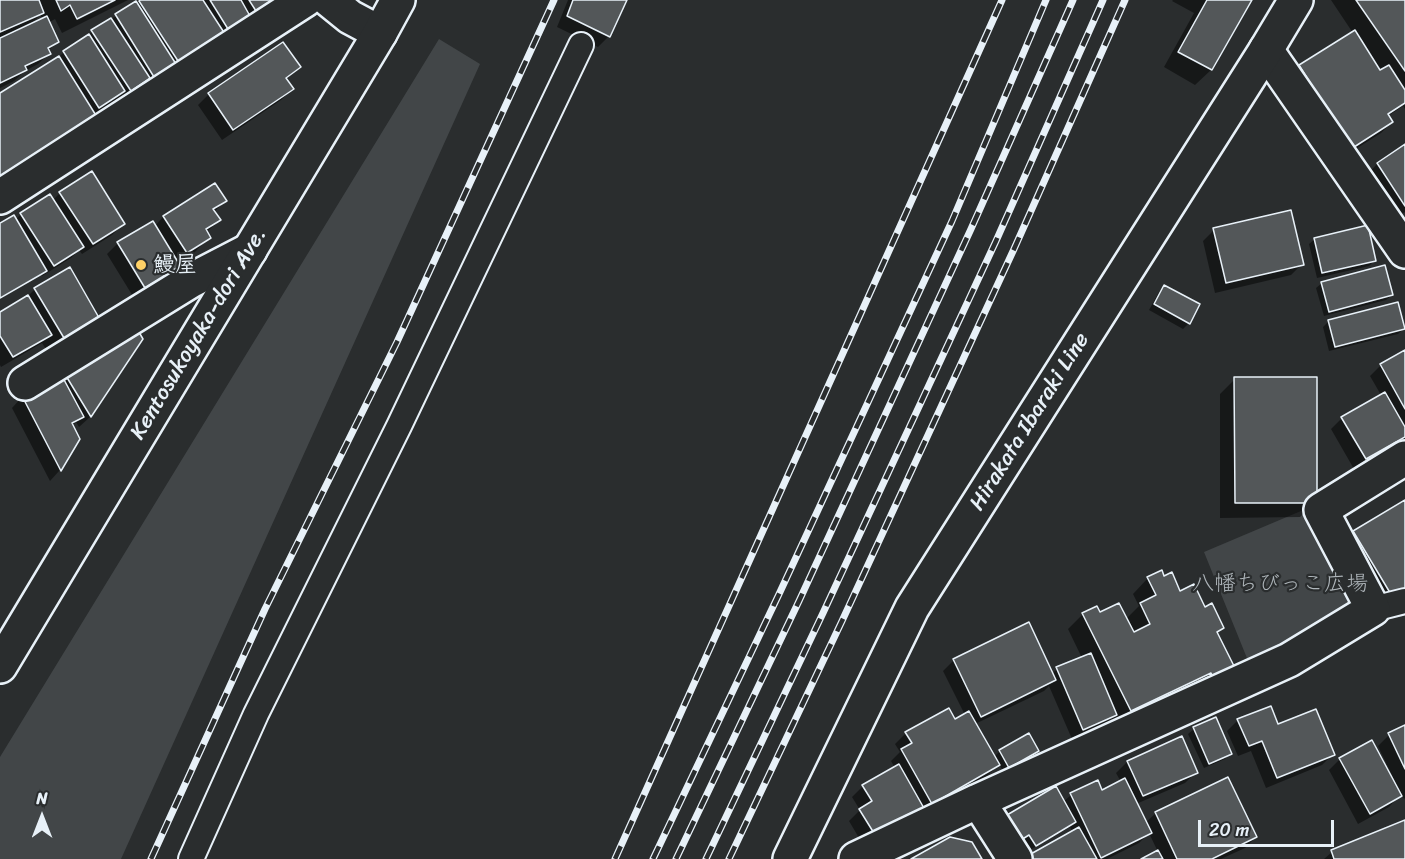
<!DOCTYPE html>
<html>
<head>
<meta charset="utf-8">
<style>
	body { margin:0 }
	#map { position:relative; width:1405px; height:859px; overflow:hidden; background:#2a2d2e; font-family:Sriracha,sans-serif }
	canvas { display:block }
	.north { position:absolute; left:12px; top:787px; width:60px; height:60px; -webkit-text-stroke:4px #2a2d2e; paint-order:stroke; rotate:0deg; font-size:16px; font-weight:700; line-height:24px; text-align:center; color:#e8f1f8 }
	.north::after { content:''; display:block; margin:auto; width:21px; height:27px; background:#e8f1f8; clip-path:polygon(50% 0,100% 100%,50% 72%,0 100%) }
	.scale { position:absolute; left:1198px; top:820px; width:136px; height:27px; box-sizing:border-box; border:3px solid #e8f1f8; border-top:0; padding-left:8px; font-size:18px; line-height:21px; white-space:nowrap; color:#e8f1f8; -webkit-text-stroke:4px #2a2d2e; paint-order:stroke }
</style>
</head>
<body>
<div id="map">
<canvas width="1405" height="859"></canvas>
<div class="north">N</div>
<div class="scale">20 m</div>
</div>
<script>
const c = document.querySelector('canvas').getContext('2d');
c.lineJoin = 'round';
function paint(path, color) {
  c.fillStyle = color;
  c.fill(path, 'evenodd');
}
function stroke(path, color, width, dash) {
  c.strokeStyle = color;
  c.lineWidth = width;
  c.lineCap = dash ? 'butt' : 'round';
  c.setLineDash(dash || []);
  c.stroke(path);
}
function drawText(font, color, halo, rows, align = 'center') {
  c.font = font + ' Sriracha,"Klee One",sans-serif';
  c.lineWidth = 4.5;
  c.setLineDash([]);
  c.textBaseline = 'middle';
  c.strokeStyle = halo;
  c.fillStyle = color;
  for (const [text, x, y, turn = 0] of rows) {
    c.save();
    c.translate(x, y);
    c.rotate((+turn || 0) * Math.PI / 180);
    c.textAlign = isNaN(turn) ? turn : align;
    if (halo) c.strokeText(text, 0, 0);
    c.fillText(text, 0, 0);
    c.restore();
  }
}
const green = new Path2D(`
	M 439,39 L 480,64 L 121,859 L 0,859 L 0,757 Z
	M 1308,508 L 1362,605 L 1251,668 L 1204,552 Z`);
const shadow = new Path2D(`
	M 0,0 L 128,0 L 62,33 L 55,19 L 48,23 L 57,42 L 48,51 L 49,54 L 38,64 L 25,71 L 14,81 L 0,88 ZM 40,15 L 43,19 L 30,25 Z
	M 142,0 L 274,0 L 269,5 L 115,105 L 112,101 L 108,106 L 0,179 L 0,94 L 56,60 L 64,52 L 86,38 L 92,31 Z
	M 568,0 L 625,0 L 609,36 L 598,47 L 557,27 Z
	M 1173,0 L 1250,0 L 1211,70 L 1195,85 L 1164,67 L 1194,13 L 1172,1 Z
	M 1331,0 L 1405,0 L 1405,109 L 1403,106 L 1388,116 L 1392,122 L 1381,133 L 1340,159 L 1289,77 L 1300,66 L 1353,33 Z
	M 283,44 L 299,67 L 285,80 L 292,89 L 281,100 L 222,140 L 198,105 L 209,94 Z
	M 1405,146 L 1405,212 L 1395,218 L 1367,175 L 1377,164 Z
	M 214,185 L 225,201 L 214,212 L 219,220 L 206,233 L 209,237 L 194,253 L 177,263 L 179,267 L 168,278 L 134,298 L 107,254 L 118,243 L 155,226 L 163,217 Z
	M 60,193 L 123,224 L 112,235 L 82,254 L 79,250 L 71,258 L 42,276 L 41,274 L 0,299 L 0,225 L 15,220 L 21,214 L 49,196 L 52,201 Z
	M 1214,230 L 1302,264 L 1291,275 L 1215,293 L 1203,241 Z
	M 1315,239 L 1374,261 L 1369,266 L 1317,278 L 1309,244 Z
	M 1322,283 L 1392,295 L 1386,300 L 1324,316 L 1316,288 Z
	M 1164,286 L 1189,323 L 1183,329 L 1149,310 L 1159,292 Z
	M 35,289 L 100,322 L 51,357 L 42,343 L 1,367 L 0,365 L 0,313 L 25,299 Z
	M 1397,304 L 1403,329 L 1398,334 L 1329,351 L 1323,327 L 1328,322 Z
	M 141,339 L 90,417 L 79,427 L 76,422 L 72,426 L 79,439 L 60,470 L 50,481 L 12,408 L 22,397 Z
	M 1405,352 L 1405,440 L 1404,437 L 1396,445 L 1354,469 L 1331,429 L 1342,418 L 1381,395 L 1370,376 L 1381,365 Z
	M 1235,379 L 1316,502 L 1300,517 L 1220,518 L 1220,394 Z
	M 1405,501 L 1405,593 L 1376,610 L 1339,547 L 1354,532 Z
	M 1148,578 L 1163,578 L 1180,593 L 1204,608 L 1222,627 L 1217,633 L 1234,669 L 1115,726 L 1112,718 L 1104,726 L 1072,739 L 1049,686 L 1044,691 L 975,724 L 994,757 L 1000,751 L 1038,751 L 1032,756 L 1004,773 L 999,764 L 987,776 L 921,814 L 865,848 L 849,821 L 860,810 L 852,797 L 863,786 L 895,768 L 891,761 L 900,752 L 895,744 L 906,733 L 954,721 L 965,715 L 943,671 L 954,660 L 1052,674 L 1057,669 L 1082,658 L 1068,629 L 1083,614 L 1099,614 L 1126,619 L 1139,606 L 1133,594 Z
	M 1238,720 L 1277,726 L 1333,754 L 1322,765 L 1266,788 L 1251,751 L 1238,756 L 1227,731 Z
	M 1405,727 L 1405,798 L 1404,799 L 1401,794 L 1389,807 L 1358,824 L 1329,770 L 1340,759 L 1395,787 L 1397,786 L 1378,746 L 1389,735 Z
	M 1194,729 L 1230,753 L 1225,759 L 1204,768 L 1188,734 Z
	M 1182,738 L 1196,772 L 1185,783 L 1136,804 L 1145,823 L 1156,813 L 1256,837 L 1245,848 L 1221,859 L 1145,859 L 1158,852 L 1149,833 L 1139,843 L 1107,859 L 1027,859 L 1073,832 L 1070,827 L 1030,850 L 1024,839 L 1016,844 L 1003,821 L 1008,816 L 1063,802 L 1071,795 L 1101,792 L 1121,782 L 1116,773 L 1127,762 Z
	M 1405,822 L 1405,859 L 1324,859 L 1332,852 Z`);
const building = new Path2D(`
	M 0,0 L 39,0 L 44,13 L 0,32 Z
	M 56,0 L 115,0 L 77,19 L 70,5 L 61,11 Z
	M 140,0 L 203,0 L 225,34 L 180,64 L 139,1 Z
	M 210,0 L 241,0 L 250,16 L 228,29 Z
	M 249,0 L 272,0 L 256,11 Z
	M 573,0 L 627,0 L 610,37 L 567,16 Z
	M 1207,0 L 1252,0 L 1212,70 L 1178,52 Z
	M 1356,0 L 1405,0 L 1405,71 Z
	M 136,1 L 176,64 L 154,77 L 115,14 Z
	M 47,16 L 59,42 L 48,48 L 51,54 L 25,66 L 27,70 L 0,83 L 0,38 Z
	M 111,18 L 150,78 L 131,91 L 91,30 Z
	M 1355,30 L 1380,70 L 1389,65 L 1405,90 L 1405,103 L 1388,114 L 1393,122 L 1351,149 L 1299,65 Z
	M 89,34 L 125,91 L 99,108 L 63,51 Z
	M 283,42 L 301,67 L 286,78 L 294,89 L 233,130 L 208,93 Z
	M 59,56 L 97,117 L 0,176 L 0,93 Z
	M 1405,144 L 1405,206 L 1377,163 Z
	M 92,171 L 125,224 L 93,244 L 59,192 Z
	M 215,183 L 227,201 L 213,209 L 221,220 L 206,229 L 211,238 L 187,253 L 163,216 Z
	M 50,194 L 84,247 L 54,266 L 20,213 Z
	M 1291,210 L 1304,265 L 1226,283 L 1213,228 Z
	M 14,215 L 47,271 L 0,298 L 0,223 Z
	M 153,221 L 181,267 L 145,288 L 117,242 Z
	M 1368,225 L 1376,261 L 1322,273 L 1314,238 Z
	M 1385,265 L 1393,295 L 1329,312 L 1321,282 Z
	M 70,267 L 102,323 L 67,343 L 34,288 Z
	M 1164,285 L 1200,304 L 1190,324 L 1154,304 Z
	M 28,295 L 52,335 L 13,357 L 0,336 L 0,312 Z
	M 1398,302 L 1405,329 L 1335,347 L 1328,320 Z
	M 136,327 L 143,339 L 91,417 L 63,371 Z
	M 1405,350 L 1405,409 L 1380,364 Z
	M 62,376 L 84,417 L 72,423 L 80,439 L 61,471 L 22,396 Z
	M 1234,377 L 1317,377 L 1317,503 L 1235,503 Z
	M 1385,392 L 1405,427 L 1405,437 L 1366,459 L 1341,417 Z
	M 1405,500 L 1405,588 L 1392,596 L 1353,531 Z
	M 1162,570 L 1164,576 L 1172,572 L 1180,591 L 1194,584 L 1205,607 L 1212,603 L 1224,628 L 1217,632 L 1236,670 L 1214,679 L 1211,673 L 1131,711 L 1082,613 L 1097,606 L 1100,612 L 1119,603 L 1134,632 L 1150,624 L 1140,603 L 1156,595 L 1147,577 Z
	M 1029,622 L 1056,680 L 981,717 L 953,659 Z
	M 1091,653 L 1117,715 L 1083,730 L 1056,667 Z
	M 1271,706 L 1278,724 L 1316,709 L 1335,755 L 1277,778 L 1262,741 L 1249,746 L 1237,719 Z
	M 949,708 L 955,719 L 969,711 L 1000,765 L 932,804 L 901,749 L 912,743 L 905,732 Z
	M 1216,717 L 1232,754 L 1209,764 L 1193,727 Z
	M 1405,725 L 1405,769 L 1388,733 Z
	M 1029,733 L 1039,751 L 1009,768 L 999,750 Z
	M 1182,736 L 1198,773 L 1143,796 L 1127,761 Z
	M 1372,740 L 1402,796 L 1370,814 L 1339,758 Z
	M 899,764 L 925,810 L 877,838 L 859,809 L 872,801 L 862,785 Z
	M 1228,777 L 1257,837 L 1212,859 L 1177,859 L 1155,812 Z
	M 1125,778 L 1152,833 L 1101,858 L 1070,793 L 1098,780 L 1102,790 Z
	M 1056,786 L 1076,822 L 1036,846 L 1029,835 L 1021,840 L 1007,815 Z
	M 1405,820 L 1405,859 L 1334,859 L 1331,850 Z
	M 1079,827 L 1097,859 L 1031,859 L 1029,855 Z
	M 950,837 L 972,842 L 982,859 L 911,859 Z
	M 1158,850 L 1163,859 L 1141,859 Z`);
const lane = new Path2D(`
	M 1373,609 L 1405,601
	M 191,859 L 256,714 L 399,426 L 581,45`);
const street = new Path2D(`
	M 329,0 L 350,17 L 380,33
	M 1266,50 L 1405,251
	M 0,197 L 305,0
	M 25,383 L 192,280 L 250,250
	M 978,801 L 1289,660 L 1373,609 L 1321,510 L 1405,458
	M 856,859 L 978,801 L 1015,859`);
const secondary = new Path2D(`
	M 0,666 L 380,33 L 398,0
	M 790,859 L 912,608 L 1266,50 L 1296,0`);
const rail = new Path2D(`
	M 151,859 L 265,609 L 397,342 L 554,0
	M 615,859 L 1002,0
	M 653,859 L 780,592 L 952,221 L 1046,0
	M 676,859 L 799,601 L 971,229 L 1073,0
	M 706,859 L 823,613 L 996,241 L 1103,0
	M 729,859 L 842,621 L 1014,249 L 1125,0`);
const markers = [
	[141,265,6,"#ffd166"]
];
const poiNames = [
	["鰻屋",153,265]
];
const streetNames = [
	["Kentosukoyaka-dori Ave.",199,334,-59],
	["Hirakata Ibaraki Line",1030,422,-58]
];
const parkNames = [
	["八幡ちびっこ広場",1280,584]
];
paint(green, '#424648');
paint(shadow, '#0007');
paint(building, '#535759');
stroke(building, '#e8f1f8', 1.5);
stroke(lane, '#e8f1f8', 28);
stroke(street, '#e8f1f8', 38);
stroke(secondary, '#e8f1f8', 38);
stroke(lane, '#2a2d2e', 24);
stroke(street, '#2a2d2e', 33);
stroke(secondary, '#2a2d2e', 33);
stroke(rail, '#e8f1f8', 7);
stroke(rail, '#2a2d2e', 4.5, [14]);
for (const [x, y, r, color] of markers) {
  const dot = new Path2D();
  dot.arc(x, y, r, 0, 2 * Math.PI);
  c.fillStyle = color;
  c.fill(dot);
  stroke(dot, '#2a2d2e', 2);
}
drawText('bold 22px', '#e8f1f8', '#2a2d2e', poiNames, 'left');
drawText('22px', '#e8f1f8', '#2a2d2e', streetNames);
drawText('22px', '#aeb5ba', '#2a2d2e', parkNames);
</script>
</body>
</html>
